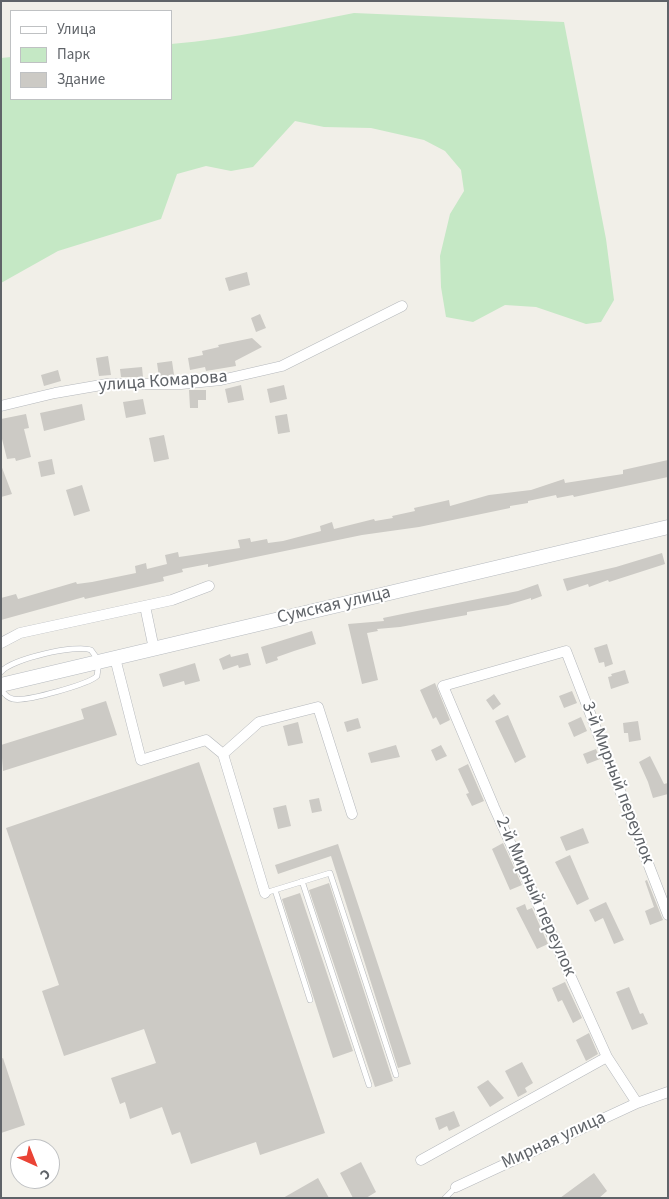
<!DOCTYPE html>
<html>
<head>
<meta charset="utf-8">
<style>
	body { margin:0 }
	#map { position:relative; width:669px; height:1199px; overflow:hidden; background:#f1efe8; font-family:"Source Sans 3",sans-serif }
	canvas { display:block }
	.frame { position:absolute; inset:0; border:2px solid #5f6368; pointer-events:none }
	.legend { position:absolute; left:10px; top:10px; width:162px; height:90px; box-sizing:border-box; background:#fff; border:1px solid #bfc1c3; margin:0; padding:6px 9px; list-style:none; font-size:15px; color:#5f6368 }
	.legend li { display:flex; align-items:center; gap:10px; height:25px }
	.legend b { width:25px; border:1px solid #bfc1c3 }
	.north { position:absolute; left:10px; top:1139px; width:50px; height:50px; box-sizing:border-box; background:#fff; border:1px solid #bfc1c3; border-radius:50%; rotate:136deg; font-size:14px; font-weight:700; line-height:20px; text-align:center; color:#5f6368 }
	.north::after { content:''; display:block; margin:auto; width:18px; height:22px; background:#ea4335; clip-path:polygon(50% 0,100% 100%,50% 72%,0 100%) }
</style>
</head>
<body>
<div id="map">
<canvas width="669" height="1199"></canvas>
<div class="frame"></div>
<ul class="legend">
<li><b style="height:6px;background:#fff"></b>Улица</li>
<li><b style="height:14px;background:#c5e8c5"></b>Парк</li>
<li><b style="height:14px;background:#cccac5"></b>Здание</li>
</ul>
<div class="north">С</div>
</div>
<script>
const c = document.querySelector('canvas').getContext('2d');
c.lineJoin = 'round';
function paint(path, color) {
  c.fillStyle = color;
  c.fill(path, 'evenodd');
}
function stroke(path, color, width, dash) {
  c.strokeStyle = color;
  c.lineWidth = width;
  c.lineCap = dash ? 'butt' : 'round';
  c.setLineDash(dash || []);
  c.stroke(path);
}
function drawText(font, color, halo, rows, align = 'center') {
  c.font = font + ' "Source Sans 3",sans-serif';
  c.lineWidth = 4;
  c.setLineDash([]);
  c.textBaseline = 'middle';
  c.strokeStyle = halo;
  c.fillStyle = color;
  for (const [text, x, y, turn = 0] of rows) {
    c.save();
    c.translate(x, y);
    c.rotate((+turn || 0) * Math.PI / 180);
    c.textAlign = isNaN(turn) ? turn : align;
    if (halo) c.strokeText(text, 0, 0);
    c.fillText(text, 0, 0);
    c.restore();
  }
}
const green = new Path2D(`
	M 354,13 L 564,22 L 606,239 L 614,300 L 601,322 L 586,324 L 536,307 L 505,305 L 473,322 L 446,317 L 441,287 L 440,256 L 450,214 L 464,191 L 461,170 L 445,151 L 424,140 L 371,128 L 324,127 L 295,121 L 253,167 L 231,171 L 206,166 L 177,174 L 161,219 L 58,251 L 1,283 L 1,58 L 11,57 L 11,99 L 171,99 L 171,44 C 233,39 293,25 354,13 Z`);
const building = new Path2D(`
	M 247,272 L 250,285 L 229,291 L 225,278 Z
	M 260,314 L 266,328 L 256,332 L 251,318 Z
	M 252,338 L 262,347 L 235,361 L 236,366 L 206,371 L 205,367 L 190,370 L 188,358 L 203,355 L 202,351 L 219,347 L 218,345 Z
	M 108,356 L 111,375 L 99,376 L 96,358 Z
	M 172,361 L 174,375 L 159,377 L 157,363 Z
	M 142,367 L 143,377 L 121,377 L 120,369 Z
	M 58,370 L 61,381 L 44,386 L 41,375 Z
	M 241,385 L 244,400 L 228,403 L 225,389 Z
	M 284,385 L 287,399 L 270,403 L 267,389 Z
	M 189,390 L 206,390 L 206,400 L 198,400 L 198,408 L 190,408 Z
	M 143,399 L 146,414 L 126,418 L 123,402 Z
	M 82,404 L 85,420 L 44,431 L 40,413 Z
	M 26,414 L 29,428 L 24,429 L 31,457 L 16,461 L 15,458 L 7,459 L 1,435 L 1,419 Z
	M 287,414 L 290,432 L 278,434 L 275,416 Z
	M 164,435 L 169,459 L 154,462 L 149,438 Z
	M 52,459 L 55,474 L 41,477 L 38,462 Z
	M 668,460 L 668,477 L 574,497 L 573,495 L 557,498 L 556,495 L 528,501 L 528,503 L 510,506 L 510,508 L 419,527 L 362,535 L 222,564 L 208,567 L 208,564 L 182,569 L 183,572 L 163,577 L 164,581 L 85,599 L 84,597 L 1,620 L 1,598 L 16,594 L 18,599 L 76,582 L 77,584 L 92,582 L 136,573 L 135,566 L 146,563 L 147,569 L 167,564 L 165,555 L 178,552 L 179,557 L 240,548 L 238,540 L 250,538 L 251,542 L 267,539 L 268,543 L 283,541 L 321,531 L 320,526 L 332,522 L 334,529 L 374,519 L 375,521 L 393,518 L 392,516 L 415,511 L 414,508 L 449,500 L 450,506 L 489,495 L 531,490 L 564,479 L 565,483 L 623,474 L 623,470 Z
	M 1,465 L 12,494 L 1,497 Z
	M 82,485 L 90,511 L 74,516 L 66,490 Z
	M 662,553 L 665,564 L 609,582 L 608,580 L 589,587 L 588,584 L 567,591 L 563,579 L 616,567 Z
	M 538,584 L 542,596 L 531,600 L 531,598 L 508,605 L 467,612 L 467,615 L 400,627 L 377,629 L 378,631 L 367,633 L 378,680 L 362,684 L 348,624 L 384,621 L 383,618 L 412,612 L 518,591 Z
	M 312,631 L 316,644 L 294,651 L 277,657 L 278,660 L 266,664 L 261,647 Z
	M 607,644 L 613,664 L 605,667 L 604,662 L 599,663 L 594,648 Z
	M 248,653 L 251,665 L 239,668 L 238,665 L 223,670 L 219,659 L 230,654 L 231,657 Z
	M 195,663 L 200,681 L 185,685 L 184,681 L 163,687 L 159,674 Z
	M 625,670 L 629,683 L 611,689 L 608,677 L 612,676 L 611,674 Z
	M 435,683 L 450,720 L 440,725 L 436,717 L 433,719 L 420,690 Z
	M 572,691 L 577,703 L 564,708 L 559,696 Z
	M 494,694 L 501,704 L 493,710 L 486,700 Z
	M 106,701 L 117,735 L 3,771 L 1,745 L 84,719 L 81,709 Z
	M 508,715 L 526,757 L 515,763 L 495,721 Z
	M 581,717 L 587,731 L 574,737 L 568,723 Z
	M 358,718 L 361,728 L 347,732 L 344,722 Z
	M 638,721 L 641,740 L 629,742 L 628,733 L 624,733 L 623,723 Z
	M 298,722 L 303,743 L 288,746 L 283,726 Z
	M 396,745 L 400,757 L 371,763 L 368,753 Z
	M 441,745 L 447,756 L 436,761 L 431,750 Z
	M 596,749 L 600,759 L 587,764 L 583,754 Z
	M 650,756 L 664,784 L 668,783 L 668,794 L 653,798 L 648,782 L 639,762 Z
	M 199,762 L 325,1133 L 260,1155 L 256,1142 L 191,1164 L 180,1132 L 172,1135 L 162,1107 L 130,1119 L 125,1102 L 120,1104 L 111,1078 L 156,1063 L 144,1029 L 64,1056 L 42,991 L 59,985 L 6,828 Z
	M 468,764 L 484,801 L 472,806 L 466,794 L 469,793 L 458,769 Z
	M 319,798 L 322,811 L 312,813 L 309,800 Z
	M 286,805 L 291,826 L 278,829 L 273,808 Z
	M 583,828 L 589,843 L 566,851 L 560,837 Z
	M 503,843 L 522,885 L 510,890 L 492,849 Z
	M 338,844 L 411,1064 L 398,1068 L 331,856 L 278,874 L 275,865 Z
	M 570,855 L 589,899 L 577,905 L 555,862 Z
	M 647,880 L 663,920 L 650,925 L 645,911 L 654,907 L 645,881 Z
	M 329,883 L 393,1081 L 375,1087 L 309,890 Z
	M 300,893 L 353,1051 L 333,1058 L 282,899 Z
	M 606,902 L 624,940 L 614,944 L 603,918 L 595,922 L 589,910 Z
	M 525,904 L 527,910 L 532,908 L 548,944 L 537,949 L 516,908 Z
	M 565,982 L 582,1018 L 573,1023 L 562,1000 L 558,1002 L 552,988 Z
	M 629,987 L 640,1014 L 643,1013 L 648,1024 L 632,1030 L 616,992 Z
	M 589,1033 L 598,1054 L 586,1061 L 576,1040 Z
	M 3,1058 L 25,1125 L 1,1133 L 1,1059 Z
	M 522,1062 L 533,1083 L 525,1088 L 527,1092 L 518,1097 L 505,1071 Z
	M 488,1080 L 504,1098 L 490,1107 L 477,1087 Z
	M 454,1111 L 460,1126 L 449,1131 L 447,1126 L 439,1130 L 435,1118 Z
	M 361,1162 L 376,1192 L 366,1198 L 353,1198 L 340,1173 Z
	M 594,1173 L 607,1191 L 599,1198 L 560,1198 Z
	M 318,1178 L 329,1198 L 283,1198 Z`);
const lane = new Path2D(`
	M 1,672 C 11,659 76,644 91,650 L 99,661 L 97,676 C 89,684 26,702 13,699 C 8,698 4,694 1,689
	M 302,881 L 369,1085
	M 275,890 L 310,1000
	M 265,893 L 330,873 L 396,1075
	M 445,1198 L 456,1187`);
const street = new Path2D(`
	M 1,406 L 55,393 L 107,384 L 181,384 L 221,380 L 282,366 L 402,306
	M 145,606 L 154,649
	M 1,643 L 20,633 L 172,600 L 209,586
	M 115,658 L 141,760 L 206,740 L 223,754 L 259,722 L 318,707 L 352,814
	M 223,754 L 265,893
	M 637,1103 L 607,1057 L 494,807 L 443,686 L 566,651 L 668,915
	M 421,1160 L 607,1057
	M 456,1187 L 637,1103 L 668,1092`);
const secondary = new Path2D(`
	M 1,685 L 668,527`);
const streetNames = [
	["улица Комарова",163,382,-4],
	["Сумская улица",334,606,-13],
	["3-й Мирный переулок",617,783,69],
	["2-й Мирный переулок",535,897,66],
	["Мирная улица",554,1141,-25]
];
paint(green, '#c5e8c5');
paint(building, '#cccac5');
stroke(lane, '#b5b8bc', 6);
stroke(street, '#b5b8bc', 11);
stroke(secondary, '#b6babf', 15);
stroke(lane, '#fff', 5);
stroke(street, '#fff', 10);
stroke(secondary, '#fff', 14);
drawText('18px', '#5f6368', '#fff', streetNames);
</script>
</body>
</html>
